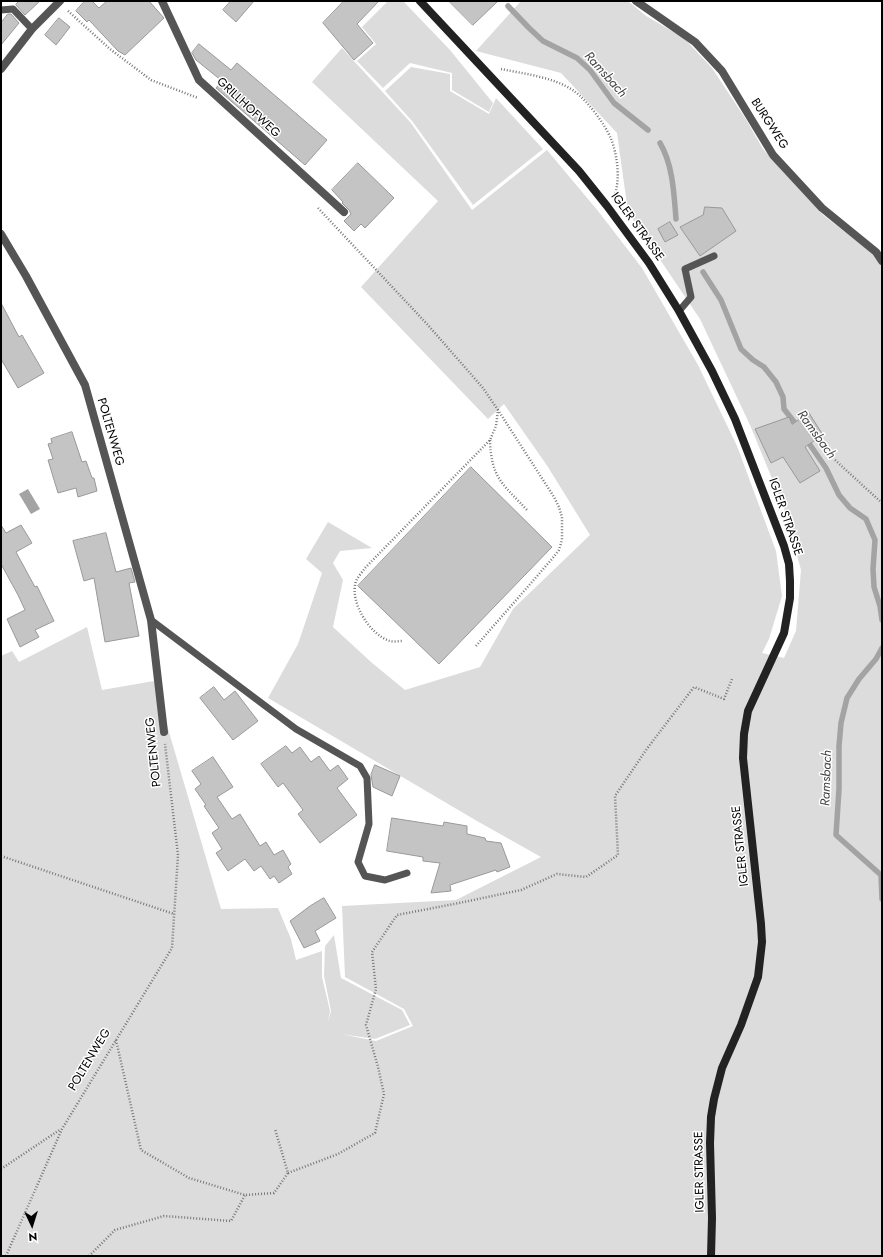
<!DOCTYPE html>
<html>
<head>
<meta charset="utf-8">
<style>
	body { margin:0 }
	#map { position:relative; width:883px; height:1257px; overflow:hidden; background:#fff; font-family:Jost,sans-serif }
	canvas { display:block }
	.frame { position:absolute; inset:0; border:2px solid #000; pointer-events:none }
	.north { position:absolute; left:12px; top:1205px; width:40px; height:40px; -webkit-text-stroke:3px #fff; paint-order:stroke; rotate:176deg; font-size:11px; font-weight:700; line-height:16px; text-align:center; color:#000 }
	.north::after { content:''; display:block; margin:auto; width:14px; height:18px; background:#000; clip-path:polygon(50% 0,100% 100%,50% 72%,0 100%) }
</style>
</head>
<body>
<div id="map">
<canvas width="883" height="1257"></canvas>
<div class="frame"></div>
<div class="north">N</div>
</div>
<script>
const c = document.querySelector('canvas').getContext('2d');
c.lineJoin = 'round';
function paint(path, color) {
  c.fillStyle = color;
  c.fill(path, 'evenodd');
}
function stroke(path, color, width, dash) {
  c.strokeStyle = color;
  c.lineWidth = width;
  c.lineCap = dash ? 'butt' : 'round';
  c.setLineDash(dash || []);
  c.stroke(path);
}
function drawText(font, color, halo, rows, align = 'center') {
  c.font = font + ' Jost,sans-serif';
  c.lineWidth = 3;
  c.setLineDash([]);
  c.textBaseline = 'middle';
  c.strokeStyle = halo;
  c.fillStyle = color;
  for (const [text, x, y, turn = 0] of rows) {
    c.save();
    c.translate(x, y);
    c.rotate((+turn || 0) * Math.PI / 180);
    c.textAlign = isNaN(turn) ? turn : align;
    if (halo) c.strokeText(text, 0, 0);
    c.fillText(text, 0, 0);
    c.restore();
  }
}
const green = new Path2D(`
	M 388,1 L 403,1 L 450,50 L 493,103 L 489,112 L 452,90 L 452,73 L 410,63 L 383,88 L 357,61 L 376,44 L 362,27 Z
	M 521,1 L 628,1 L 646,16 L 684,38 L 712,68 L 747,121 L 763,149 L 823,215 L 871,252 L 882,267 L 882,1256 L 1,1256 L 1,656 L 12,651 L 19,662 L 87,627 L 102,690 L 154,681 L 221,909 L 278,908 L 291,939 L 296,960 L 322,951 L 322,977 L 330,1011 L 328,1022 L 331,1011 L 324,976 L 325,946 L 334,935 L 341,978 L 402,1010 L 410,1025 L 375,1039 L 341,1034 L 376,1041 L 413,1026 L 404,1009 L 345,977 L 342,906 L 456,900 L 541,857 L 477,821 L 268,698 L 298,644 L 322,573 L 306,559 L 328,522 L 372,548 L 340,551 L 333,563 L 343,580 L 333,627 L 371,662 L 405,690 L 480,667 L 513,609 L 590,535 L 548,467 L 504,404 L 488,419 L 361,287 L 438,201 L 312,82 L 342,48 L 411,123 L 472,210 L 547,150 L 598,211 L 642,268 L 698,365 L 737,446 L 776,551 L 782,596 L 769,639 L 762,653 L 784,658 L 796,631 L 801,570 L 784,508 L 750,425 L 700,319 L 628,212 L 617,133 L 561,73 L 476,51 Z
	M 411,67 L 450,74 L 450,91 L 489,114 L 496,98 L 543,149 L 473,205 L 412,121 L 385,91 Z`);
const water = new Path2D(`
	M 28,489 L 40,509 L 31,514 L 19,494 Z`);
const stream = new Path2D(`
	M 508,6 L 529,28 L 543,41 L 577,58 L 590,70 L 614,103 L 648,130
	M 660,143 C 673,165 674,194 676,219
	M 703,272 L 721,300 L 741,349 L 753,360 L 764,367 L 776,382 L 783,397 L 784,409 L 799,428
	M 806,439 L 826,468 L 839,495 L 850,508 L 866,519 L 875,540 L 873,569 L 874,587 L 880,606 L 882,620
	M 882,648 L 876,659 L 859,679 L 847,698 L 841,723 L 839,746 L 839,789 L 836,835 L 881,875 L 882,899`);
const building = new Path2D(`
	M 19,1 L 40,1 L 25,15 L 16,5 Z
	M 85,1 L 92,1 L 99,8 L 107,1 L 149,1 L 164,18 L 125,55 L 118,51 L 89,20 L 87,22 L 76,11 Z
	M 231,1 L 254,1 L 236,22 L 223,10 Z
	M 344,1 L 379,1 L 357,24 L 373,43 L 354,60 L 323,23 Z
	M 449,1 L 498,1 L 473,25 Z
	M 8,14 L 11,14 L 19,23 L 1,45 L 1,23 Z
	M 59,18 L 70,27 L 56,45 L 45,35 Z
	M 199,44 L 231,70 L 237,63 L 327,140 L 305,165 L 216,88 L 222,81 L 196,60 L 192,53 Z
	M 358,163 L 394,198 L 365,228 L 361,224 L 354,231 L 344,221 L 351,214 L 349,210 L 342,203 L 343,202 L 332,190 Z
	M 705,207 L 722,208 L 736,231 L 700,256 L 680,227 L 703,215 Z
	M 670,222 L 678,235 L 665,242 L 658,229 Z
	M 1,303 L 19,337 L 22,335 L 44,373 L 18,388 L 1,359 Z
	M 809,413 L 823,435 L 805,447 L 820,471 L 800,483 L 783,457 L 771,463 L 755,429 L 789,417 L 792,424 Z
	M 72,432 L 82,462 L 86,461 L 92,478 L 94,478 L 97,491 L 78,497 L 76,488 L 58,493 L 48,460 L 53,459 L 48,444 L 52,443 L 51,439 Z
	M 471,467 L 552,547 L 439,664 L 358,586 Z
	M 1,525 L 6,533 L 21,525 L 32,543 L 16,552 L 35,587 L 37,586 L 54,621 L 35,630 L 39,637 L 20,647 L 7,619 L 25,610 L 18,595 L 1,564 Z
	M 106,533 L 116,572 L 131,568 L 135,582 L 129,583 L 139,636 L 105,642 L 94,578 L 84,581 L 73,541 Z
	M 214,687 L 224,700 L 235,691 L 258,721 L 233,740 L 200,698 Z
	M 286,746 L 292,753 L 300,747 L 311,762 L 319,756 L 330,771 L 338,765 L 348,779 L 337,788 L 357,815 L 320,843 L 298,814 L 303,810 L 283,783 L 278,787 L 261,764 Z
	M 213,757 L 233,787 L 217,797 L 232,819 L 240,814 L 260,846 L 266,842 L 274,855 L 283,850 L 291,864 L 288,867 L 292,874 L 279,883 L 274,876 L 270,879 L 261,866 L 254,871 L 245,859 L 228,871 L 216,853 L 222,849 L 212,833 L 219,828 L 204,806 L 206,805 L 195,789 L 201,784 L 192,771 Z
	M 375,765 L 400,776 L 392,796 L 373,787 L 371,775 Z
	M 392,818 L 443,826 L 444,822 L 467,826 L 467,834 L 485,838 L 486,841 L 501,843 L 510,867 L 497,872 L 496,870 L 450,885 L 451,891 L 431,893 L 440,863 L 423,861 L 423,857 L 387,851 Z
	M 324,898 L 336,918 L 315,931 L 320,941 L 304,948 L 290,921 L 310,906 Z`);
const path = new Path2D(`
	M 68,11 L 110,49 L 151,80 L 198,98
	M 501,69 C 525,74 554,77 574,91 C 587,100 605,124 611,139 C 617,153 621,181 614,196
	M 318,208 L 427,324 L 483,388 L 498,410 L 496,426 L 490,440 L 365,568 C 362,572 358,577 356,581 C 349,602 370,635 390,641 C 394,642 399,641 403,641
	M 490,440 C 491,479 504,485 528,511
	M 835,460 L 882,503
	M 476,646 L 552,559 L 559,550 L 562,540 L 562,517 L 559,507 L 554,497 L 498,410
	M 1,856 L 174,914
	M 116,1040 L 141,1150 L 189,1178 L 245,1195 L 274,1193 L 288,1173 L 275,1129
	M 1,1169 L 61,1129
	M 288,1173 L 338,1154 L 375,1133 L 384,1094 L 378,1067 L 366,1025 L 376,989 L 372,952 L 397,915 L 459,903 L 521,890 L 557,874 L 586,877 L 618,855 L 615,796 L 646,750 L 694,687 L 724,699 L 732,679
	M 6,1256 L 62,1129 L 172,948 L 178,855 L 165,744
	M 89,1256 L 115,1230 L 164,1216 L 231,1221 L 245,1195`);
const service = new Path2D(`
	M 1,10 L 13,9 L 32,29
	M 679,311 L 691,297 L 685,269 L 714,256
	M 151,620 L 296,729 L 360,766 L 367,778 L 369,824 L 358,862 L 365,876 L 385,880 L 407,873`);
const minor = new Path2D(`
	M 162,1 L 199,80 L 344,212
	M 636,1 L 695,42 L 722,71 L 773,155 L 822,208 L 876,252 L 882,261
	M 1,69 L 32,29 L 60,1
	M 1,234 L 26,276 L 85,385 L 151,620 L 164,732`);
const secondary = new Path2D(`
	M 420,1 L 579,171 L 607,206 L 649,263 L 679,311 L 712,371 L 735,419 L 784,546 L 789,564 L 790,581 L 790,598 L 784,633 L 748,711 L 744,734 L 743,758 L 761,924 L 762,942 L 758,977 L 741,1025 L 722,1068 L 714,1099 L 711,1117 L 710,1143 L 712,1218 L 711,1256`);
const streetNames = [
	["GRILLHOFWEG",248,108,43],
	["BURGWEG",769,124,57],
	["IGLER STRASSE",637,227,54],
	["POLTENWEG",110,432,74],
	["IGLER STRASSE",785,517,71],
	["POLTENWEG",154,752,-96],
	["IGLER STRASSE",741,846,-96],
	["POLTENWEG",90,1060,-59],
	["IGLER STRASSE",700,1172,-91]
];
const waterNames = [
	["Ramsbach",605,75,48],
	["Ramsbach",816,435,54],
	["Ramsbach",827,778,-88]
];
paint(green, '#dcdcdc');
paint(water, '#a3a3a3');
stroke(stream, '#a3a3a3', 5.5);
paint(building, '#c4c4c4');
stroke(building, '#999', 1);
stroke(path, '#777', 2.5, [1, 2]);
stroke(service, '#555', 7);
stroke(minor, '#555', 8);
stroke(secondary, '#222', 8);
drawText('12px', '#000', '#fff', streetNames);
drawText('italic 13px', '#444', '#fff', waterNames);
</script>
</body>
</html>
